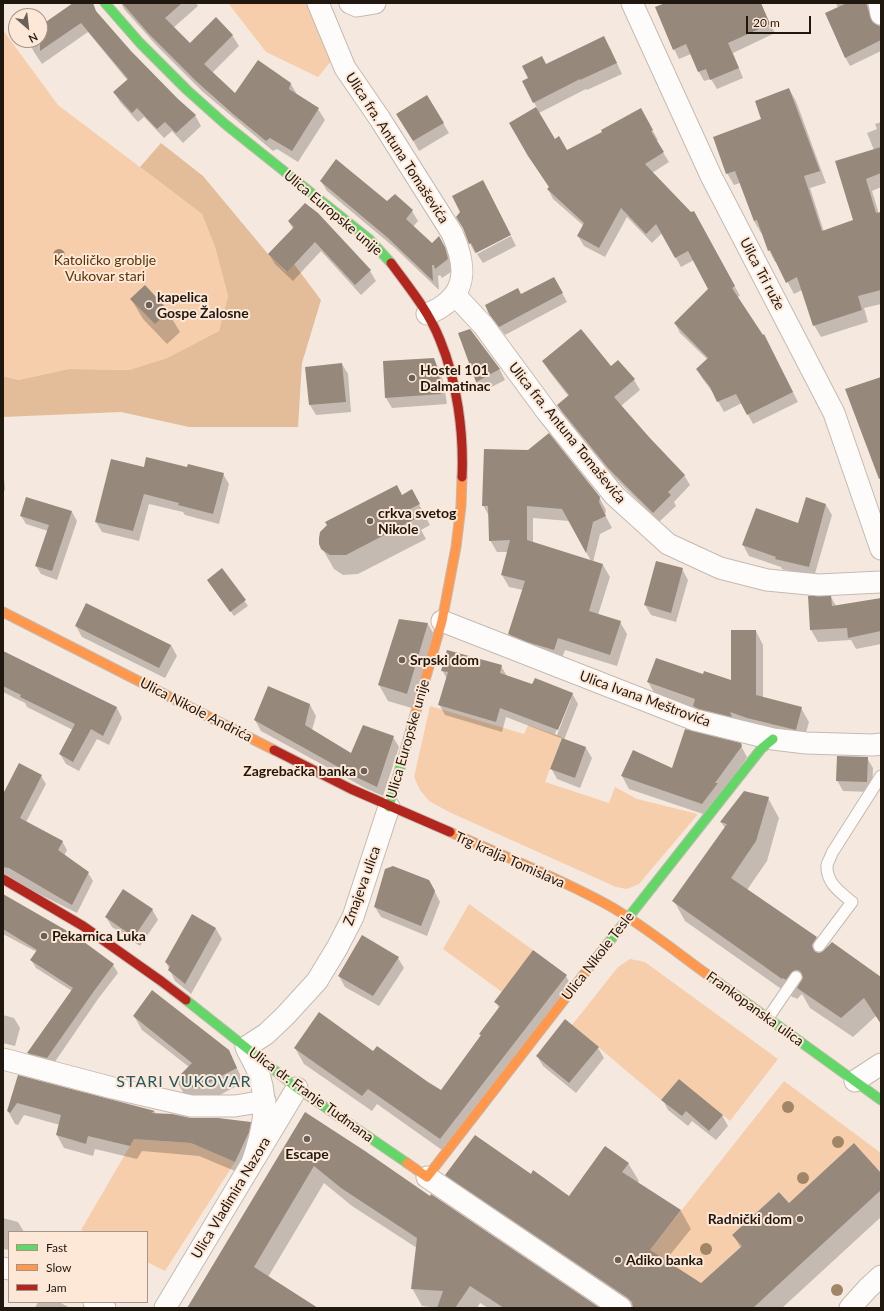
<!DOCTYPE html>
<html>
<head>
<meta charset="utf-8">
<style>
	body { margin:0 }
	#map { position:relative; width:884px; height:1311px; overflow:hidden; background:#f5e9df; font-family:Lato,sans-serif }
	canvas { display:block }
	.frame { position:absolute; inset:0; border:4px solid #20170f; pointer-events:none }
	.legend { position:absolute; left:8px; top:1231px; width:140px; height:72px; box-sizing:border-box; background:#fde8d7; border:1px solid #a59487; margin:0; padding:5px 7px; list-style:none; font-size:12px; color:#20170f }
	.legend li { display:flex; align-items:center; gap:8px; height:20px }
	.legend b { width:20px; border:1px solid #a59487 }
	.north { position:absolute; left:8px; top:8px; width:40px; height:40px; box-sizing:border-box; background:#fde8d7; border:1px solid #a59487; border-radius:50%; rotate:152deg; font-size:11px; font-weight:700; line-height:16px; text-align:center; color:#20170f }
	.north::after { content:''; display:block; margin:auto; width:14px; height:18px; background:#6b6058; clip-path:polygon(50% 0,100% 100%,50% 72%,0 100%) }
	.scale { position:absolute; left:746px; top:16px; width:65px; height:18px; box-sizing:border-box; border:2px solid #20170f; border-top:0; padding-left:5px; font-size:12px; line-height:14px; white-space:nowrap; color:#20170f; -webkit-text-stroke:3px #fde8d7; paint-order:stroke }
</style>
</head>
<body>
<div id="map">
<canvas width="884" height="1311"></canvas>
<div class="frame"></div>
<ul class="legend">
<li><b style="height:5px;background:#63d668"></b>Fast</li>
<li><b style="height:5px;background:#ff974d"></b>Slow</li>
<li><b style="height:5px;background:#b3261e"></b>Jam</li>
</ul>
<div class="north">N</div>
<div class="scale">20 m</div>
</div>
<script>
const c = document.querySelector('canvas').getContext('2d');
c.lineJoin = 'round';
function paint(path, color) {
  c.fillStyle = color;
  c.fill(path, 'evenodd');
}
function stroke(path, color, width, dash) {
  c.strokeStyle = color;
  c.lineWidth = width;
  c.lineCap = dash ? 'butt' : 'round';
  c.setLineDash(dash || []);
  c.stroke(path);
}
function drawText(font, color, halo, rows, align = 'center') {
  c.font = font + ' Lato,sans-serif';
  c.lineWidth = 4;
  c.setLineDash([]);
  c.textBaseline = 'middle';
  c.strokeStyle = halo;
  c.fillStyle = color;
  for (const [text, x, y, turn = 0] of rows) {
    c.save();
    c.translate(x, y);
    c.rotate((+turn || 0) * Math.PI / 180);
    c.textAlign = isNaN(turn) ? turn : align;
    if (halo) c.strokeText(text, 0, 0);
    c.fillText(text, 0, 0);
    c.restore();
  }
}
const green = new Path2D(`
	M 228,3 L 310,3 L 332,60 L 318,77 L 266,52 Z
	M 3,30 L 58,105 L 202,214 L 215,247 L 228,296 L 219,331 L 167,358 L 129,370 L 69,369 L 18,380 L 3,376 Z
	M 430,706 L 524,734 L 528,725 L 562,737 L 545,782 L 609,803 L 615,787 L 637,799 L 698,814 L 639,884 L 627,889 L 616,887 L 449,812 L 429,801 L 420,790 L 414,777 Z
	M 469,904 L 533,950 L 502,992 L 443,949 Z
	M 630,959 L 645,962 L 778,1059 L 730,1121 L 679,1079 L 661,1100 L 572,1025 L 618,967 Z
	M 784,1081 L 881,1153 L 881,1173 L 854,1143 L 789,1203 L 779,1192 L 732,1235 L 742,1246 L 701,1283 L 650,1250 Z
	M 134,1139 L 191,1143 L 235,1162 L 165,1271 L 147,1262 L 147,1232 L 85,1232 L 81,1230 Z`);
const forest = new Path2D(`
	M 161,143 L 203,176 L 268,254 L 286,272 L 294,264 L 321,300 L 302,363 L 298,427 L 189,427 L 121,412 L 3,417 L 3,376 L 18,380 L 69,369 L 129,370 L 167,358 L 219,331 L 228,296 L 215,247 L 202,214 L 140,167 Z`);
const shadow = new Path2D(`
	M 74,3 L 82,3 L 178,100 L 195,115 L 201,126 L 183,143 L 172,131 L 164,138 L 144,117 L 138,122 L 120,102 L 114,92 L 128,81 L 88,32 L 42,64 L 34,52 L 28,40 L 40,40 L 40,27 Z
	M 121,3 L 196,3 L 198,6 L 173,28 L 190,44 L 232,35 L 239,46 L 212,73 L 235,95 L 258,62 L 291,84 L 298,96 L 318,109 L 325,120 L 298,162 L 277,149 L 273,151 L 203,92 L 157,46 L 124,9 Z
	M 667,3 L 741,3 L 763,10 L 775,33 L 733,53 L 743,78 L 717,89 L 711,79 L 704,81 L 699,72 L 691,54 L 679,59 L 674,49 Z
	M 836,3 L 868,3 L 872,12 L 873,21 L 872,20 L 872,23 L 881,32 L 881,51 L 850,66 L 845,57 L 838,8 Z
	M 610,48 L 622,74 L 587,90 L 586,89 L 539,113 L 555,140 L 567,151 L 604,133 L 641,110 L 658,140 L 656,141 L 669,162 L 652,173 L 699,221 L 740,296 L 737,297 L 769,345 L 798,402 L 753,424 L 742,403 L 724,412 L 714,394 L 702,378 L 697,369 L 708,360 L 680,333 L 675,323 L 710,289 L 694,260 L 681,267 L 662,233 L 652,243 L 627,217 L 605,257 L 584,246 L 578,236 L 584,226 L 553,199 L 548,189 L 549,187 L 510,123 L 537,108 L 523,81 L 529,78 L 546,65 Z
	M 789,89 L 796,101 L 826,183 L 810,188 L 824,232 L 854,221 L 874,150 L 867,133 L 877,129 L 875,124 L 881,122 L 881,187 L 872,191 L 879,214 L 881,213 L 881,304 L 864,308 L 868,322 L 821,337 L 814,325 L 802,290 L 794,294 L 777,262 L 775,262 L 769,250 L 762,232 L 761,233 L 754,221 L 740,183 L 734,185 L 727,173 L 763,120 Z
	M 427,96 L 449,133 L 419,151 L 398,114 Z
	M 321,181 L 412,211 L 418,221 L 413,227 L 432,245 L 445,247 L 450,259 L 454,270 L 442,278 L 440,275 L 438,276 L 439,290 L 395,248 L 327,191 Z
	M 317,214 L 370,271 L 376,281 L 361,295 L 321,251 L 293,281 L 275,264 L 269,254 L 293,229 L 289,222 Z
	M 465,230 L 510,234 L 475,253 L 470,244 Z
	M 511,236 L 516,246 L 483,263 L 477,254 Z
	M 554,278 L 567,302 L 505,335 L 496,323 L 490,314 Z
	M 131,299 L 168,312 L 180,332 L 167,344 L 143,319 Z
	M 470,330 L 500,370 L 505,380 L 482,392 L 476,382 Z
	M 433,359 L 439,369 L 444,384 L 447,404 L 392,408 L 386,398 Z
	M 543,361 L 611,368 L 618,362 L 634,380 L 640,390 L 621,406 L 648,438 L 684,475 L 690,485 L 674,502 L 676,506 L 659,522 L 615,478 L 564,416 L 558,406 L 569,397 L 549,371 Z
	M 342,364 L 348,374 L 351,412 L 316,415 L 310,405 L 306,368 Z
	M 3,464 L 5,490 L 3,491 Z
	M 144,469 L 188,469 L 223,474 L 229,484 L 219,524 L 185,515 L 183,512 L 149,504 L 139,541 L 102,532 L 96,522 Z
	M 412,491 L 430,525 L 421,530 L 426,539 L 358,574 L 343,575 L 334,569 L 322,548 L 402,496 Z
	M 599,497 L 606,510 L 605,515 L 612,528 L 600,534 L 593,562 L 603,565 L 610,577 L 598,615 L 620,622 L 627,634 L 617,666 L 565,650 L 561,661 L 516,646 L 509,634 L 523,590 L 509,587 L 502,575 L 508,552 L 497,552 L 490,540 L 489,516 L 483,505 ZM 533,518 L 569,521 L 591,561 L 533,543 Z
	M 26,498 L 72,512 L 77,521 L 57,580 L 41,574 L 36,566 L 48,531 L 26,524 L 21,516 Z
	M 826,505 L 832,515 L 814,577 L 782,569 L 781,567 L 749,556 L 743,545 L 799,524 Z
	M 682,569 L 688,580 L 676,622 L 651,615 L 645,605 Z
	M 222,570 L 248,606 L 234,616 L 211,585 Z
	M 809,597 L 831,597 L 836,606 L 881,599 L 881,644 L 856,649 L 851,640 L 818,642 L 811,630 Z
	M 399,620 L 428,624 L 437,640 L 415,709 L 388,701 L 379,685 Z
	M 76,626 L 171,645 L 177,656 L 165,678 L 82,637 Z
	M 756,631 L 763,645 L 763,698 L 801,708 L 809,722 L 803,743 L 756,731 L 656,696 L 648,682 L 704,675 L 732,681 Z
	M 3,651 L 117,708 L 122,718 L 109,745 L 97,739 L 79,771 L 66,764 L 60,754 L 73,730 L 27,707 L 25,703 L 3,692 Z
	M 501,666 L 507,676 L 532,685 L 572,693 L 578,704 L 564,740 L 586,748 L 592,758 L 580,788 L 557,779 L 551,768 L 563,739 L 506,717 L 502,732 L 445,715 L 439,704 L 447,679 L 442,670 ZM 569,699 L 571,699 L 557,735 L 555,734 Z
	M 269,687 L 310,705 L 316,716 L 312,730 L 352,755 L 393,737 L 399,747 L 383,796 L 365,788 L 261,731 L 255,720 Z
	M 740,744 L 747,757 L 709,816 L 629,789 L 622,776 L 634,751 L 673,769 Z
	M 867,758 L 873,768 L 872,792 L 843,791 L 837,780 Z
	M 41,776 L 46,784 L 26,822 L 62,841 L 67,850 L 64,856 L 88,873 L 93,881 L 77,913 L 3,876 L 3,796 Z
	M 768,798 L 779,818 L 767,861 L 747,890 L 816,938 L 824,951 L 881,979 L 881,1024 L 876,1016 L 853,1037 L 810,1008 L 802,994 L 797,999 L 794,997 L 794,998 L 685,921 L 674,901 L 725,828 L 721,822 Z
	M 429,880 L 440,902 L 427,936 L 381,917 L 375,907 Z
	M 3,895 L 113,965 L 118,973 L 98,999 L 52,1066 L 33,1061 L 28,1053 L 72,991 L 36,968 L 31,960 L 37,952 L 3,934 Z
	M 152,909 L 158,920 L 140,946 L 112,927 L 106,917 Z
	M 192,916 L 216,929 L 222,939 L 191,994 L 175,981 L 166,962 Z
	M 363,937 L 398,958 L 404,968 L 379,1006 L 345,987 L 339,976 Z
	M 534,951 L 566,976 L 575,992 L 449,1155 L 377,1104 L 372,1111 L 304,1064 L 295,1048 L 373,1052 L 441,1091 L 481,1036 L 480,1034 L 499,1008 L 496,1002 Z
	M 3,1015 L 14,1018 L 20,1028 L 15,1046 L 3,1043 Z
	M 134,1016 L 228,1051 L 244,1082 L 205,1103 L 184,1094 L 176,1080 L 189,1067 L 142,1030 Z
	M 598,1048 L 604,1058 L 576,1093 L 543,1066 L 537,1056 Z
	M 18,1076 L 155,1112 L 156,1115 L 191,1119 L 250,1123 L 257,1135 L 242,1174 L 199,1156 L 142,1151 L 137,1159 L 95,1149 L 93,1156 L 64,1148 L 57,1135 L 60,1125 L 24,1115 L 18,1125 L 15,1124 L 8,1111 Z
	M 663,1100 L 722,1115 L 728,1126 L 716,1140 L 692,1121 L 688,1126 L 668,1110 Z
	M 305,1114 L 430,1197 L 598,1308 L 488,1308 L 480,1303 L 477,1308 L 438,1308 L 422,1306 L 412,1288 L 417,1248 L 352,1206 L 324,1183 L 268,1277 L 317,1308 L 188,1308 Z
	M 628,1163 L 639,1181 L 637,1183 L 681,1211 L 691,1229 L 665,1261 L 701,1284 L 741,1248 L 733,1235 L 789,1204 L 881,1174 L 881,1217 L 782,1308 L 627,1308 L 456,1192 L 446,1175 L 531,1175 L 569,1197 Z
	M 3,1218 L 18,1222 L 24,1232 L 9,1232 L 9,1250 L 3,1249 Z
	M 38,1302 L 59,1302 L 70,1308 L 35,1308 Z`);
const building = new Path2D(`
	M 73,3 L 93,3 L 96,11 L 131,51 L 178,99 L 196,115 L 176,133 L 165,122 L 157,129 L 137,108 L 132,113 L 113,92 L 128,79 L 81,23 L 40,51 L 40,26 Z
	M 122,3 L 182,3 L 165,18 L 190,43 L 216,17 L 233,35 L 204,64 L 235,93 L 258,60 L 291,83 L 289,89 L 319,108 L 292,151 L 270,138 L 266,141 L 233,114 L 196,81 L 149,34 Z
	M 665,3 L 761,3 L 770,24 L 728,43 L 739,68 L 710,80 L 706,69 L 698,72 L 686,44 L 673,50 L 655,7 Z
	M 847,3 L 866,3 L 872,21 L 877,25 L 881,26 L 881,40 L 845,58 L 825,13 Z
	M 604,36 L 617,63 L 580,80 L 580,79 L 533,103 L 522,81 L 528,78 L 522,66 L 542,56 L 546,64 Z
	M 789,88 L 820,171 L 804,176 L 822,231 L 853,220 L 835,161 L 881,147 L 881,173 L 866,179 L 876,213 L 881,212 L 881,290 L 858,296 L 862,310 L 813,326 L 797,277 L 786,283 L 770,250 L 768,251 L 757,220 L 754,221 L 735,171 L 726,174 L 713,137 L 761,119 L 755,101 Z
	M 427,95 L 444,123 L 413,141 L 396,114 Z
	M 536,107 L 555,139 L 559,136 L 567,150 L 602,132 L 601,130 L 641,108 L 653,130 L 651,131 L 664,152 L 645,164 L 691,212 L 694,211 L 735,286 L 732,288 L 763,335 L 764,334 L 793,392 L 747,415 L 736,394 L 717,402 L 710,387 L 696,369 L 708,358 L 674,323 L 708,289 L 688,251 L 675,258 L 656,224 L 646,234 L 621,208 L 599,248 L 577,236 L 584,223 L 547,189 L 549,187 L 528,156 L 509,123 Z
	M 336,159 L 387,201 L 395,194 L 413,210 L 406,219 L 432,243 L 439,236 L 445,247 L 448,259 L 435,269 L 434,265 L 432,265 L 433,281 L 388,238 L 320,181 Z
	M 483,180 L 511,235 L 476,253 L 471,243 L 469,244 L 463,228 L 456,217 L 460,212 L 452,196 Z
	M 305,203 L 318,213 L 371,270 L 355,285 L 315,242 L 287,272 L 268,254 L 294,227 L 288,221 Z
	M 554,277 L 563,293 L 499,327 L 489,314 L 485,305 L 518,288 L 521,294 Z
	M 145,285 L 169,311 L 155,324 L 130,299 Z
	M 470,329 L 500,369 L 476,382 L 458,333 Z
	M 581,329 L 611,366 L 618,360 L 635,379 L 614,397 L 649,437 L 685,475 L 668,492 L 671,495 L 653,513 L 608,468 L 557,405 L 569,395 L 542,361 Z
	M 434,358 L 439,372 L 441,394 L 385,398 L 383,361 Z
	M 342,363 L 346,402 L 309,405 L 305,367 Z
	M 881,377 L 881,478 L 879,479 L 845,389 Z
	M 549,433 L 600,497 L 599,502 L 606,516 L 593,522 L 586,553 L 562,509 L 527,506 L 527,540 L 603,564 L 589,611 L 621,621 L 610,655 L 558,638 L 554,650 L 527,642 L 508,634 L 525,581 L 501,575 L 510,540 L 489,541 L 488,506 L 482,506 L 484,449 L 528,450 Z
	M 146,457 L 187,467 L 188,464 L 224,473 L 213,514 L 178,505 L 179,503 L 144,494 L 133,531 L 95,522 L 111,459 L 144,467 Z
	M 397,485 L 402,495 L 412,489 L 420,504 L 410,509 L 415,519 L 346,555 L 330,555 L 325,552 L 321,549 L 319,544 L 319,538 L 320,532 L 327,525 L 325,522 Z
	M 26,497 L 72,511 L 52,571 L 35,566 L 49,525 L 20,516 Z
	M 806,497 L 826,504 L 809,567 L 775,559 L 776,557 L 742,545 L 756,508 L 798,523 Z
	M 656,561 L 683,568 L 671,613 L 644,605 Z
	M 222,568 L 246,600 L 230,612 L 207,580 Z
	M 808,596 L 831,596 L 832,606 L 881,598 L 881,631 L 848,638 L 847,628 L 810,630 Z
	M 86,603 L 171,645 L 159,668 L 75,626 Z
	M 399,619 L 428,623 L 407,694 L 378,685 Z
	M 731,630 L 756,630 L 756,695 L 802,707 L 796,730 L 747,718 L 730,712 L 732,717 L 699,709 L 693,706 L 695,699 L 647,682 L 656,658 L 703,674 L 704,671 L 731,680 Z
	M 447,650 L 502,665 L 500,673 L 532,684 L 535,678 L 573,693 L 558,730 L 500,708 L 496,722 L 438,705 L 448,672 L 441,671 Z
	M 3,651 L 117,707 L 103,736 L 91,729 L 73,762 L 59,754 L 75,724 L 20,697 L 21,695 L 3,686 Z
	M 268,686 L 310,704 L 305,725 L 351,753 L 363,725 L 394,736 L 377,787 L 358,778 L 254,720 Z
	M 685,729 L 741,743 L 742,746 L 715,783 L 718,783 L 702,804 L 621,776 L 633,750 L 672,768 Z
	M 562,738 L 586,747 L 575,778 L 550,769 Z
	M 837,756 L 868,757 L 867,782 L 836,781 Z
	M 19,763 L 42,775 L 20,818 L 63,841 L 58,850 L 89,872 L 72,905 L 9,868 L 3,867 L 3,794 Z
	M 744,791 L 769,797 L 756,841 L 731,878 L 817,937 L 812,945 L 813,949 L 815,952 L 819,953 L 822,952 L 832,942 L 881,977 L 881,1024 L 864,998 L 841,1018 L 797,988 L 803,978 L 802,974 L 800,971 L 797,970 L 793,971 L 786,980 L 783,978 L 782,979 L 672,901 L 727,824 L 720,822 Z
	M 393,866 L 429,880 L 435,891 L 421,926 L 374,907 L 385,869 Z
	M 123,889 L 153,909 L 134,937 L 105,917 Z
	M 3,894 L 76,936 L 114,964 L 94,991 L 47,1058 L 27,1053 L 73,988 L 30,960 L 37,950 L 3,929 Z
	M 192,914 L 216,928 L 185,984 L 168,970 L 170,966 L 165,962 Z
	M 362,935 L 399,957 L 373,996 L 338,976 Z
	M 533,950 L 567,975 L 440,1139 L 368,1089 L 362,1096 L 294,1048 L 319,1012 L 373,1051 L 377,1046 L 428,1082 L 441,1090 L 481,1035 L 479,1034 L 500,1006 L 494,1002 Z
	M 152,990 L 229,1050 L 237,1068 L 196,1089 L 175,1080 L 192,1063 L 133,1016 Z
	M 565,1019 L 599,1047 L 569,1083 L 536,1056 Z
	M 18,1075 L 155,1111 L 151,1113 L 172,1114 L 191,1118 L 218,1118 L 251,1122 L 249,1132 L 235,1162 L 191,1143 L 134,1139 L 130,1146 L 88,1136 L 86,1144 L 56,1135 L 61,1115 L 17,1103 L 10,1113 L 7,1111 Z
	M 679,1079 L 723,1115 L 709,1131 L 686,1111 L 682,1116 L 661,1100 Z
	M 305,1112 L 365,1151 L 430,1196 L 431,1194 L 600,1308 L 504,1308 L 470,1286 L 455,1308 L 437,1308 L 443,1291 L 411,1289 L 417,1238 L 341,1188 L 314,1166 L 254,1267 L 318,1308 L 187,1308 Z
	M 475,1135 L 531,1174 L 533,1170 L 569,1196 L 605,1146 L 629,1163 L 622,1172 L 681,1210 L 650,1250 L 701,1283 L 742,1246 L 732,1235 L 779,1192 L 789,1203 L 854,1143 L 881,1173 L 881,1190 L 753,1308 L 633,1308 L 632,1302 L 628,1298 L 445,1175 Z`);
const lane = new Path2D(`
	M 819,946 L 852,902 C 840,892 826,883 827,865 C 828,861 831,857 832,853 L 881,776
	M 768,1018 L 796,977`);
const street = new Path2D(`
	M 318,3 L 345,68 L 380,119 L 452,233 C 464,260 470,289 441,307 C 437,310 432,312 427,314
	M 350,3 L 357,6 L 375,3
	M 632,3 L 711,176 L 834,413 L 881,549
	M 879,3 L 881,14
	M 455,295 L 483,325 L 547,412 L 614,495 L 668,544 L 720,568 L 767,580 L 819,585 L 881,582
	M 442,621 L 695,720 L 773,739 L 806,743 L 873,745 L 881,744
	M 3,1059 L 113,1088 L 191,1106 L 235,1106 L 265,1101
	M 855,1081 L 881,1064
	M 252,1163 C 263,1131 270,1102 257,1069 C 254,1062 249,1054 246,1047 L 266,1034 L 285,1016 L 317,981 L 337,948 L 353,917 L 389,807
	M 427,1177 L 621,1308
	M 3,1268 L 9,1269
	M 94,1302 L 105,1308
	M 165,1308 L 297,1088
	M 850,1308 L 868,1288 L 881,1276`);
const fast = new Path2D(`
	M 105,3 L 140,43 L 187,90 L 225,124 L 369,239 L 391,263
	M 389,807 L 415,715
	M 598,956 L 761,749 L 773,739
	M 708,975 L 881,1100
	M 186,1000 L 297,1088 L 407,1163`);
const slow = new Path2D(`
	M 3,612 L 274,750
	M 415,715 L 442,621 L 456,547 L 461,506 L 462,477
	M 450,832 C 503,856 557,877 608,905 C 642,924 676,952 708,975
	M 407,1163 L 427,1177 L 598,956`);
const jam = new Path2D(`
	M 391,263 C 409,287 429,312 440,340 C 457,381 464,433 462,477
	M 274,750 L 351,789 L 450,832
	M 3,879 L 83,926 L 161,981 L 186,1000`);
const trees = [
	[59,255],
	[788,1107],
	[838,1142],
	[803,1178],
	[706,1249],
	[837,1290]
];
const markers = [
	[149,305,4,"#6b6058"],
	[412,378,4,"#6b6058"],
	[370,521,4,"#6b6058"],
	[402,660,4,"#6b6058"],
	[364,771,4,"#6b6058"],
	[44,936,4,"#6b6058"],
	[307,1139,4,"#6b6058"],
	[800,1219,4,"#6b6058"],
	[618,1260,4,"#6b6058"]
];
const streetNames = [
	["Ulica fra. Antuna Tomaševića",397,148,57],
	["Ulica Europske unije",333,213,40],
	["Uilca Tri ruže",762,274,62],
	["Ulica fra. Antuna Tomaševića",567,433,51],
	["Ulica Ivana Meštrovića",645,699,20],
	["Ulica Nikole Andrića",196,710,27],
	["Ulica Europske unije",408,739,-74],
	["Trg kralja Tomislava",510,860,24],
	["Zmajeva ulica",362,886,-70],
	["Ulica Nikole Tesle",598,956,-52],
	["Frankopanska ulica",755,1009,36],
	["Ulica dr. Franje Tuđmana",311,1095,36],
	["Ulica Vladimira Nazora",231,1198,-59]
];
const parkNames = [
	["Katoličko groblje",105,260],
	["Vukovar stari",105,276]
];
const poiNames = [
	["kapelica",157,297],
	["Gospe Žalosne",157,313],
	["Hostel 101",420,370],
	["Dalmatinac",420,386],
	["crkva svetog",378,513],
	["Nikole",378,529],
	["Srpski dom",410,660],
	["Zagrebačka banka",356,771,"right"],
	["Pekarnica Luka",52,936],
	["Escape",307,1154,"center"],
	["Radnički dom",792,1219,"right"],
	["Adiko banka",626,1260]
];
const quarterNames = [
	["STARI VUKOVAR",184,1082]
];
paint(green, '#f6ceab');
paint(forest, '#e3bc99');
paint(shadow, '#0003');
paint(building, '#96897b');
stroke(lane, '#c4bab1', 13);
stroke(street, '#c4bab1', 23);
stroke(fast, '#c4bab1', 11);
stroke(slow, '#c4bab1', 11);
stroke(jam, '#c4bab1', 11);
stroke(lane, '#fefcfa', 11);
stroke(street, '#fefcfa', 21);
stroke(fast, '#63d668', 9);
stroke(slow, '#ff974d', 9);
stroke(jam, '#b3261e', 9);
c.fillStyle = '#a18567';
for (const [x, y] of trees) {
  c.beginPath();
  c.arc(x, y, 6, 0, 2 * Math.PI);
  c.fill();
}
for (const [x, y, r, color] of markers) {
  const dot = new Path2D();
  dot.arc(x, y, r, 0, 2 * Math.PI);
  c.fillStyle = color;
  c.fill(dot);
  stroke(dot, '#fde8d7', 1.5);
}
drawText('14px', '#20170f', '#fde8d7', streetNames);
drawText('14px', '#5c3405', '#fde8d7', parkNames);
drawText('bold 14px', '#20170f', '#fde8d7', poiNames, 'left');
c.letterSpacing = '1px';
drawText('16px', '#225964', '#fde8d7', quarterNames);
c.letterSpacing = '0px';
</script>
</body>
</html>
